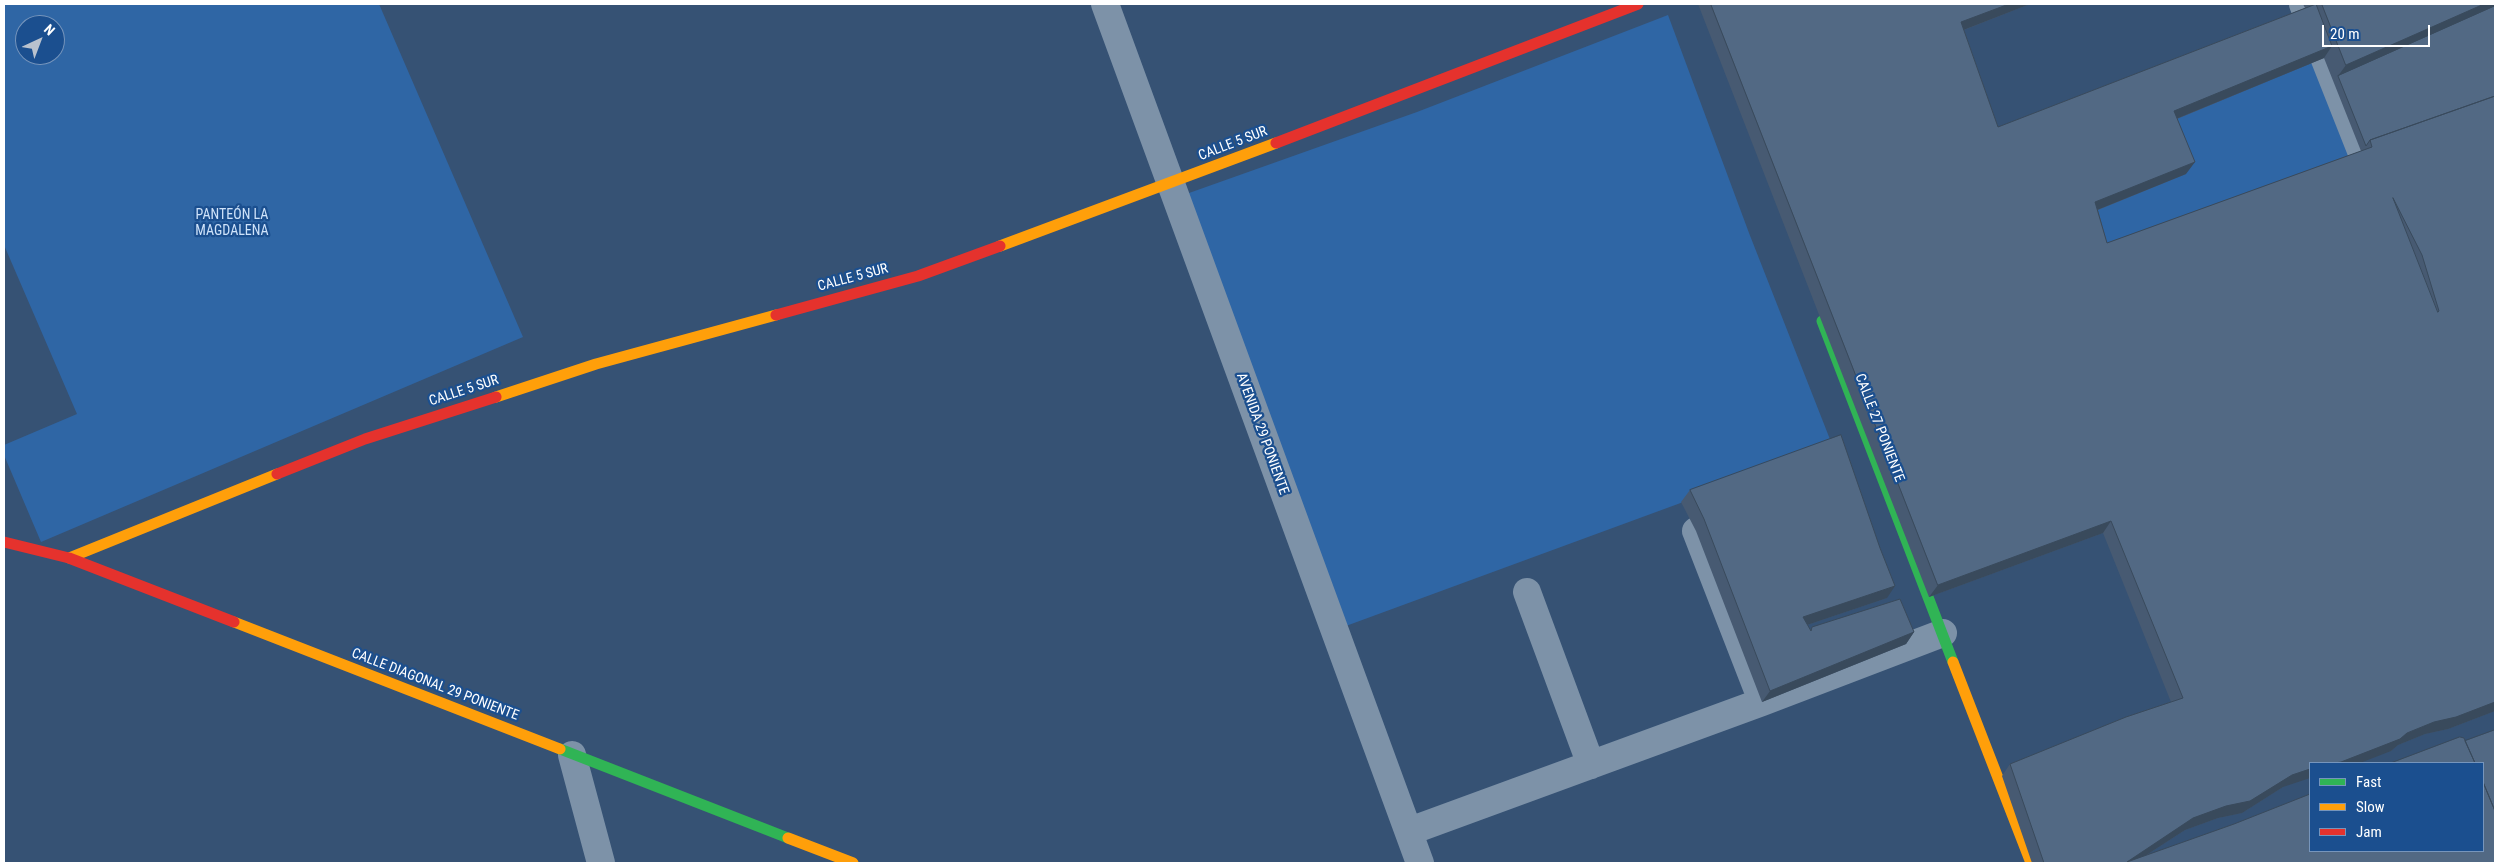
<!DOCTYPE html>
<html>
<head>
<meta charset="utf-8">
<style>
	body { margin:0 }
	#map { position:relative; width:2499px; height:867px; overflow:hidden; background:#365274; font-family:"Roboto Condensed",sans-serif }
	canvas { display:block }
	.frame { position:absolute; inset:0; border:5px solid #fff; pointer-events:none }
	.legend { position:absolute; left:2309px; top:762px; width:175px; height:90px; box-sizing:border-box; background:#1b4f8f; border:1px solid #7695bc; margin:0; padding:6px 9px; list-style:none; font-size:15px; color:#fff }
	.legend li { display:flex; align-items:center; gap:10px; height:25px }
	.legend b { width:25px; border:1px solid #7695bc }
	.north { position:absolute; left:15px; top:15px; width:50px; height:50px; box-sizing:border-box; background:#1b4f8f; border:1px solid #7695bc; border-radius:50%; rotate:43deg; font-size:14px; font-weight:700; line-height:20px; text-align:center; color:#fff }
	.north::after { content:''; display:block; margin:auto; width:18px; height:22px; background:#b9c2ce; clip-path:polygon(50% 0,100% 100%,50% 72%,0 100%) }
	.scale { position:absolute; left:2322px; top:25px; width:108px; height:22px; box-sizing:border-box; border:2px solid #fff; border-top:0; padding-left:6px; font-size:15px; line-height:18px; white-space:nowrap; color:#fff; -webkit-text-stroke:4px #1b4f8f; paint-order:stroke }
</style>
</head>
<body>
<div id="map">
<canvas width="2499" height="867"></canvas>
<div class="frame"></div>
<ul class="legend">
<li><b style="height:6px;background:#30b455"></b>Fast</li>
<li><b style="height:6px;background:#ff9f0a"></b>Slow</li>
<li><b style="height:6px;background:#e5322d"></b>Jam</li>
</ul>
<div class="north">N</div>
<div class="scale">20 m</div>
</div>
<script>
const c = document.querySelector('canvas').getContext('2d');
c.lineJoin = 'round';
function paint(path, color) {
  c.fillStyle = color;
  c.fill(path, 'evenodd');
}
function stroke(path, color, width, dash) {
  c.strokeStyle = color;
  c.lineWidth = width;
  c.lineCap = dash ? 'butt' : 'round';
  c.setLineDash(dash || []);
  c.stroke(path);
}
function drawText(font, color, halo, rows, align = 'center') {
  c.font = font + ' "Roboto Condensed",sans-serif';
  c.lineWidth = 4.5;
  c.setLineDash([]);
  c.textBaseline = 'middle';
  c.strokeStyle = halo;
  c.fillStyle = color;
  for (const [text, x, y, turn = 0] of rows) {
    c.save();
    c.translate(x, y);
    c.rotate((+turn || 0) * Math.PI / 180);
    c.textAlign = isNaN(turn) ? turn : align;
    if (halo) c.strokeText(text, 0, 0);
    c.fillText(text, 0, 0);
    c.restore();
  }
}
const green = new Path2D(`
	M 4,4 L 379,4 L 523,337 L 41,542 L 4,455 L 4,445 L 77,414 L 4,245 ZM 25,25 L 55,25 L 55,55 L 25,55 Z
	M 1668,15 L 1749,233 L 1833,447 L 1335,630 L 1175,198 L 1417,112 Z
	M 2324,58 L 2364,158 L 2099,255 L 2087,214 L 2166,123 Z`);
const street = new Path2D(`
	M 1105,4 L 1420,863
	M 2303,4 L 2375,186
	M 1696,531 L 1757,688
	M 1527,592 L 1591,765
	M 572,755 L 601,863
	M 1410,831 L 1762,702 L 1943,633`);
const fast = new Path2D(`
	M 1822,321 L 1953,662
	M 560,749 L 788,838`);
const slow = new Path2D(`
	M 1000,246 L 1276,143
	M 496,397 L 596,364 L 776,315
	M 69,558 L 277,474
	M 234,622 L 560,749
	M 1953,662 L 2031,863
	M 788,838 L 853,863`);
const jam = new Path2D(`
	M 1276,143 L 1638,4
	M 776,315 L 918,276 L 1000,246
	M 277,474 L 365,439 L 496,397
	M 4,542 L 69,558 L 234,622`);
const wall = new Path2D(`
	M 1698,4 L 2030,4 L 1964,30 L 1998,127 L 2305,8 L 2303,4 L 2495,4 L 2495,711 L 2448,729 L 2425,734 L 2398,745 L 2391,751 L 2310,763 L 2283,787 L 2242,813 L 2218,818 L 2185,830 L 2148,854 L 2495,863 L 2032,863 L 2002,776 L 2010,764 L 2171,702 L 2103,533 L 1929,597 ZM 2324,58 L 2361,151 L 2107,243 L 2098,210 L 2186,174 L 2177,119 Z
	M 1690,490 L 1887,598 L 1807,625 L 1810,630 L 1812,627 L 1914,632 L 1906,644 L 1762,702 L 1696,531 L 1681,502 Z`);
const shadedWall = new Path2D(`
	M 2009,4 L 2030,4 L 1953,34 L 1961,22 Z
	M 2484,4 L 2495,4 L 2495,10 L 2338,76 L 2346,65 Z
	M 2332,46 L 2324,58 L 2166,123 L 2174,111 Z
	M 2195,162 L 2186,174 L 2087,214 L 2095,202 Z
	M 2111,521 L 2103,533 L 1929,597 L 1938,585 Z
	M 1895,586 L 1887,598 L 1795,629 L 1803,617 Z
	M 1914,632 L 1906,644 L 1762,702 L 1770,691 Z
	M 2495,702 L 2495,711 L 2448,729 L 2425,734 L 2398,745 L 2391,751 L 2360,763 L 2335,763 L 2434,722 Z
	M 2310,769 L 2310,778 L 2283,787 L 2242,813 L 2218,818 L 2185,830 L 2134,863 L 2127,862 L 2193,818 L 2292,775 Z`);
const building = new Path2D(`
	M 1711,4 L 2009,4 L 1961,22 L 1998,127 L 2316,4 L 2332,46 L 2174,111 L 2195,162 L 2095,202 L 2107,243 L 2372,147 L 2370,140 L 2495,96 L 2495,702 L 2456,717 L 2434,722 L 2407,733 L 2400,739 L 2341,762 L 2335,763 L 2310,763 L 2310,769 L 2292,775 L 2250,801 L 2226,806 L 2193,818 L 2127,862 L 2234,824 L 2310,794 L 2310,851 L 2483,851 L 2483,782 L 2495,811 L 2495,863 L 2044,863 L 2010,764 L 2126,717 L 2183,698 L 2111,521 L 1938,585 ZM 2393,198 L 2422,255 L 2439,311 L 2438,312 Z
	M 2322,4 L 2484,4 L 2346,65 Z
	M 2495,6 L 2495,96 L 2370,140 L 2366,146 L 2338,76 Z
	M 1841,435 L 1880,548 L 1895,586 L 1803,617 L 1811,631 L 1812,627 L 1900,599 L 1914,632 L 1770,691 L 1704,519 L 1690,490 Z
	M 2495,730 L 2495,811 L 2483,782 L 2483,763 L 2475,763 L 2465,741 Z
	M 2460,737 L 2464,738 L 2475,763 L 2391,763 Z`);
const streetNames = [
	["CALLE 5 SUR",1233,144,-21],
	["CALLE 5 SUR",853,278,-15],
	["CALLE 5 SUR",464,391,-18],
	["CALLE 27 PONIENTE",1879,428,69],
	["AVENIDA 29 PONIENTE",1262,434,70],
	["CALLE DIAGONAL 29 PONIENTE",435,685,21]
];
const parkNames = [
	["PANTEÓN LA",232,215],
	["MAGDALENA",232,231]
];
paint(green, '#2f66a5');
stroke(street, '#7d92a8', 28);
stroke(fast, '#30b455', 11);
stroke(slow, '#ff9f0a', 11);
stroke(jam, '#e5322d', 11);
paint(wall, '#475a72');
paint(shadedWall, '#394a5c');
paint(building, '#526984');
stroke(building, '#394a5c', 1);
drawText('14px', '#fff', '#1b4f8f', streetNames);
drawText('14px', '#cfe3fa', '#1b4f8f', parkNames);
</script>
</body>
</html>
